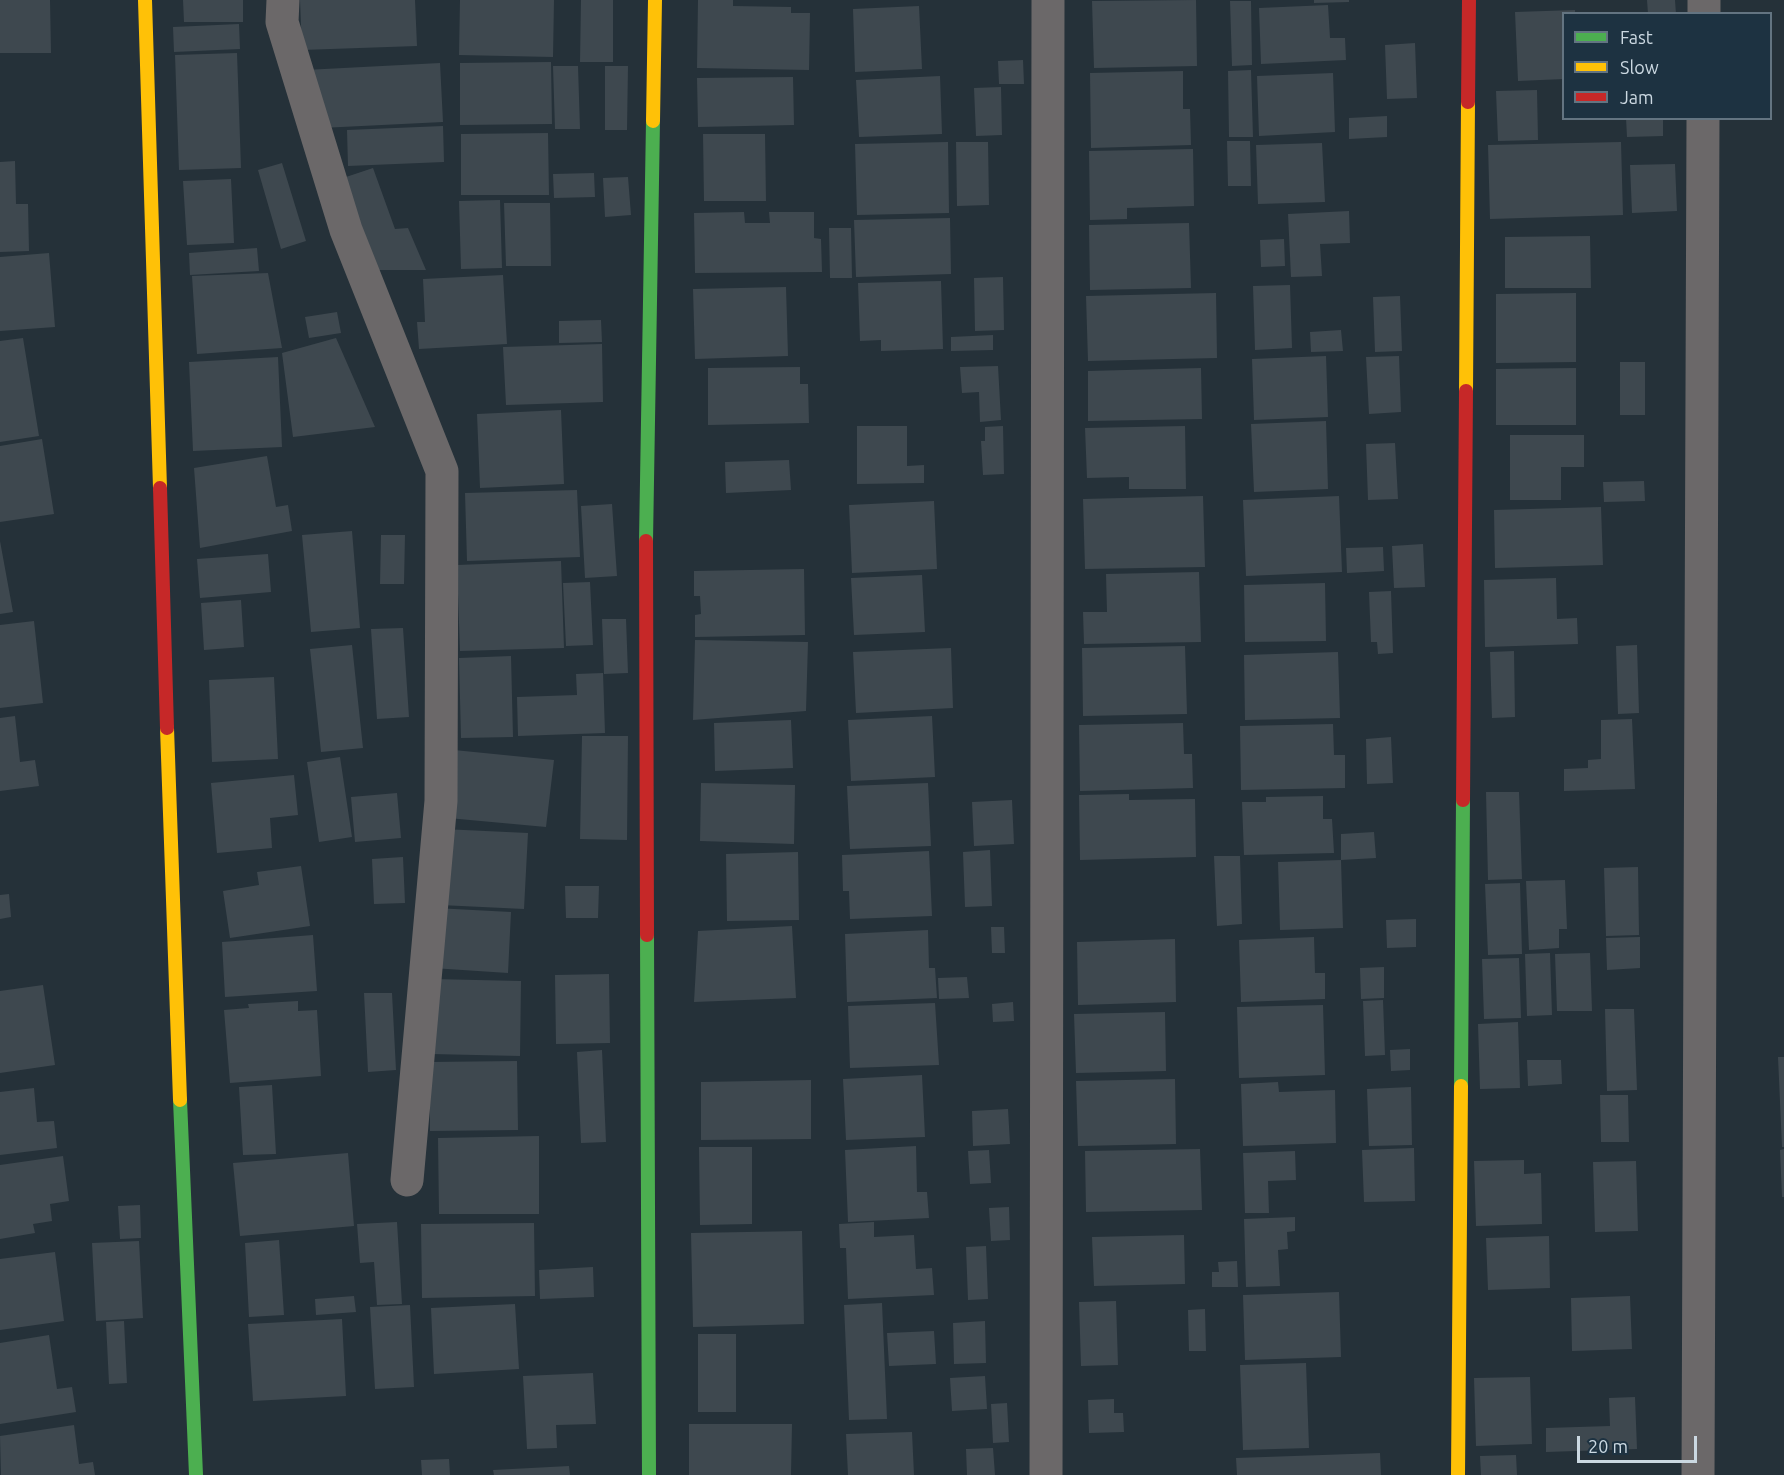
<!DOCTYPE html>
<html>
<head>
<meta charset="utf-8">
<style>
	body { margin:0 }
	#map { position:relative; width:1784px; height:1475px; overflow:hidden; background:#253139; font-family:Ubuntu,sans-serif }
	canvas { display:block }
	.legend { position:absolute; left:1562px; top:12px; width:210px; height:108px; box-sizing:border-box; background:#1d3241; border:2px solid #637481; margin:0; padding:8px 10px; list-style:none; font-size:18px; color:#cbd8e1 }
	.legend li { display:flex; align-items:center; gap:12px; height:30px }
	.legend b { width:30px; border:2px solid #637481 }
	.scale { position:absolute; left:1577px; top:1436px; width:120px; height:27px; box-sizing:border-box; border:3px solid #cbd8e1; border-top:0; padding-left:8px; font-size:18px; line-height:21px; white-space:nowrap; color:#cbd8e1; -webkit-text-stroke:4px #1d3241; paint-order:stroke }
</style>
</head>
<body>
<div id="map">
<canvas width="1784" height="1475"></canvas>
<ul class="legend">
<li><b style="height:8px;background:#4caf50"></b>Fast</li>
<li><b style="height:8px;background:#ffc107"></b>Slow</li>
<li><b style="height:8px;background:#c62828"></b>Jam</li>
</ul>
<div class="scale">20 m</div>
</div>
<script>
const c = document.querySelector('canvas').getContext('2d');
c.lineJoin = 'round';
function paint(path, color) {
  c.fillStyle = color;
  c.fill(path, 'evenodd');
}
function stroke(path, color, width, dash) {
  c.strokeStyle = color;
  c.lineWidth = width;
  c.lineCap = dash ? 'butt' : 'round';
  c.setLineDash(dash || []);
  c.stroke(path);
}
const building = new Path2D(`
	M 0,0 L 50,0 L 51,53 L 0,53 Z
	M 183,0 L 243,0 L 243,22 L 184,22 Z
	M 300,0 L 415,0 L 417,46 L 302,50 Z
	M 460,0 L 554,0 L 553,57 L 459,55 Z
	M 581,0 L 613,0 L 613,62 L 580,62 Z
	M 698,0 L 733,0 L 733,6 L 791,7 L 791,13 L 810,13 L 809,70 L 697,68 Z
	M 1196,0 L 1197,66 L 1094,68 L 1092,1 Z
	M 1314,0 L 1349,0 L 1349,2 L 1314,3 Z
	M 1647,0 L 1675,0 L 1676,14 L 1648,14 Z
	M 1230,1 L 1251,1 L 1252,65 L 1232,66 Z
	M 1328,5 L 1330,38 L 1345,38 L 1346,60 L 1261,64 L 1259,8 Z
	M 919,6 L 922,69 L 855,72 L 853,9 Z
	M 1575,10 L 1575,14 L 1564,14 L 1564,79 L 1518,81 L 1515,12 Z
	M 239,24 L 240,49 L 174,52 L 173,27 Z
	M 1415,43 L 1417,98 L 1387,99 L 1385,45 Z
	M 237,53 L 241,168 L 179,170 L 175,55 Z
	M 1023,60 L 1024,84 L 999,84 L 998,61 Z
	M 551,62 L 552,124 L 460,125 L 460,63 Z
	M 440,63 L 443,122 L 321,128 L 305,70 Z
	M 553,66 L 578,66 L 580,129 L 555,129 Z
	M 605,66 L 628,66 L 627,130 L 605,130 Z
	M 1251,70 L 1253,137 L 1229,137 L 1228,71 Z
	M 1183,71 L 1183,109 L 1190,109 L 1191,145 L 1091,148 L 1090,73 Z
	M 1333,73 L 1335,132 L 1259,136 L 1257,76 Z
	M 940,76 L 942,134 L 859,137 L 856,80 Z
	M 793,77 L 794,125 L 698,127 L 697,78 Z
	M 1001,87 L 1002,135 L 976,136 L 974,88 Z
	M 1537,90 L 1538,140 L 1498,141 L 1496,91 Z
	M 1387,116 L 1387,137 L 1349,139 L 1349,118 Z
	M 1626,118 L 1663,118 L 1663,136 L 1627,137 Z
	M 443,126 L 444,162 L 348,166 L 347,130 Z
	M 548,133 L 549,195 L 461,195 L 461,134 Z
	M 703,134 L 765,134 L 766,201 L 704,201 Z
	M 1227,141 L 1250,141 L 1251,186 L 1228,186 Z
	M 948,142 L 949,213 L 857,215 L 855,144 Z
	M 956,142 L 988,142 L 989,205 L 957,206 Z
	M 1621,142 L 1623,215 L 1490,219 L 1488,145 Z
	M 1322,143 L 1325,202 L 1258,204 L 1256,145 Z
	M 1193,149 L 1194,206 L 1127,208 L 1127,219 L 1090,220 L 1089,151 Z
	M 15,161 L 16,204 L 28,204 L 29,251 L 0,252 L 0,162 Z
	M 282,163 L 306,241 L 281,249 L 258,170 Z
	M 1675,164 L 1677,211 L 1632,213 L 1630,165 Z
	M 373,168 L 395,229 L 408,228 L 426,270 L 373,270 L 346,177 Z
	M 594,173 L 595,197 L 554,198 L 553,174 Z
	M 628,177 L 631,215 L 605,217 L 603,178 Z
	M 231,179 L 234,243 L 187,245 L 183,181 Z
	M 500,200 L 502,268 L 461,269 L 459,201 Z
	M 504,203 L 550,203 L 551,266 L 506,266 Z
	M 1349,211 L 1350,243 L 1320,244 L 1322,276 L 1291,277 L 1288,214 Z
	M 744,212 L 745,223 L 770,223 L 769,212 L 814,212 L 814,238 L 821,239 L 822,272 L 695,273 L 694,213 Z
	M 950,218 L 951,274 L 856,277 L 854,220 Z
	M 1189,223 L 1191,288 L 1090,290 L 1089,225 Z
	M 829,228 L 851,228 L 852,278 L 830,278 Z
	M 1590,236 L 1591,288 L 1505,288 L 1505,237 Z
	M 1284,239 L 1285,266 L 1261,267 L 1260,240 Z
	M 257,248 L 259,271 L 190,275 L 189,253 Z
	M 49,253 L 55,327 L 0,331 L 0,257 Z
	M 268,273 L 282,348 L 197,354 L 192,276 Z
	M 503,275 L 507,344 L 419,349 L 417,322 L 425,322 L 423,279 Z
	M 1003,277 L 1004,330 L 975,331 L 974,278 Z
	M 941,281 L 943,349 L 881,351 L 881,340 L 860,341 L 858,283 Z
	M 1290,285 L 1292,348 L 1255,350 L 1253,286 Z
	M 786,287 L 788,356 L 695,359 L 693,289 Z
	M 1216,293 L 1217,358 L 1088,361 L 1086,296 Z
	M 1576,293 L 1576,362 L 1496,363 L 1496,294 Z
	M 1400,296 L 1402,351 L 1375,352 L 1373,297 Z
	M 337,312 L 341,333 L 309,338 L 305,317 Z
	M 601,320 L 602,342 L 559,343 L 559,321 Z
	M 1341,330 L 1343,351 L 1311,352 L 1310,332 Z
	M 993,335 L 993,350 L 951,351 L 951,337 Z
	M 23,338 L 39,436 L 0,442 L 0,341 Z
	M 336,338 L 375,427 L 293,437 L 282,353 Z
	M 602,344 L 603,402 L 506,405 L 503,347 Z
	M 1326,356 L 1328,417 L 1254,420 L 1252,359 Z
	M 1399,356 L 1401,412 L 1369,414 L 1366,357 Z
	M 278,357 L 282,447 L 193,451 L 189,362 Z
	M 1620,362 L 1645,362 L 1645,415 L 1620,415 Z
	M 998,366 L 1001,420 L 980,422 L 979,392 L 962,393 L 960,367 Z
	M 800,367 L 800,384 L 808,384 L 809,423 L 708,425 L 708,368 Z
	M 1201,368 L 1202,419 L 1088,421 L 1088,371 Z
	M 1576,368 L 1576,425 L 1496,425 L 1496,369 Z
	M 561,410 L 564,484 L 480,488 L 477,414 Z
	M 1326,421 L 1328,489 L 1254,492 L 1251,424 Z
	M 857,426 L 907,426 L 907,466 L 924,465 L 924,483 L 857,484 Z
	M 1003,426 L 1004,474 L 983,475 L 981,441 L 985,441 L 985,427 Z
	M 1185,426 L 1186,489 L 1129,489 L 1129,477 L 1087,478 L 1085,428 Z
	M 1510,435 L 1584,435 L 1584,467 L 1561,467 L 1561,500 L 1510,500 Z
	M 42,439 L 54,514 L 0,522 L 0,446 Z
	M 1395,443 L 1398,499 L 1368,500 L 1366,444 Z
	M 267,456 L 276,507 L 288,505 L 292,531 L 200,548 L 194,468 Z
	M 789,460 L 791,490 L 726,493 L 725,462 Z
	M 1644,481 L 1645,501 L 1604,502 L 1603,482 Z
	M 577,490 L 580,557 L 467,561 L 465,493 Z
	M 1203,496 L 1205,567 L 1085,569 L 1083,499 Z
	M 1339,496 L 1342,572 L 1246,576 L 1243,500 Z
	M 934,501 L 937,569 L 852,573 L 849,505 Z
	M 612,504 L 617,576 L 585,578 L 581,506 Z
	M 1601,507 L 1603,565 L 1495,568 L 1494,510 Z
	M 352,531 L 360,628 L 311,632 L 302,535 Z
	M 381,535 L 405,535 L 404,584 L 380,584 Z
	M 0,541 L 13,612 L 0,614 Z
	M 1423,544 L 1425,587 L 1394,588 L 1392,546 Z
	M 1383,547 L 1384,571 L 1347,573 L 1346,548 Z
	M 268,554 L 271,592 L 200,598 L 197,559 Z
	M 561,561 L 564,648 L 460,651 L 457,565 Z
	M 804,569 L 805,635 L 695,637 L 695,615 L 701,614 L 700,596 L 694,596 L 694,571 Z
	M 1199,572 L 1201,642 L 1084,644 L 1083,612 L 1107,612 L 1106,574 Z
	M 922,575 L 925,632 L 854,635 L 851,578 Z
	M 1556,578 L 1557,619 L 1577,618 L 1578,644 L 1485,647 L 1484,580 Z
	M 590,582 L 593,645 L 566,646 L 563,583 Z
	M 1325,583 L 1326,641 L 1245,642 L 1244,585 Z
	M 1391,591 L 1393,653 L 1378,654 L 1377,642 L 1371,642 L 1369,592 Z
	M 241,600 L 244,647 L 204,650 L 201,603 Z
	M 602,619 L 626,619 L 628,673 L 604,674 Z
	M 34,621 L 43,703 L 0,708 L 0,625 Z
	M 403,628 L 409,717 L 377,719 L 371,629 Z
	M 695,640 L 808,642 L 806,711 L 693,720 Z
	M 352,645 L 363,748 L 321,752 L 310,649 Z
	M 1637,645 L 1639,713 L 1618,714 L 1616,646 Z
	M 1185,646 L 1187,714 L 1083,716 L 1082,648 Z
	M 951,648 L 953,708 L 856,713 L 853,652 Z
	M 1514,651 L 1515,717 L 1492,718 L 1490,652 Z
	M 1338,652 L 1340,718 L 1245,720 L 1244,655 Z
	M 511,656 L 513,737 L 461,738 L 459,658 Z
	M 603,673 L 605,733 L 518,736 L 517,697 L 577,695 L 576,674 Z
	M 274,677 L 278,759 L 212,762 L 209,680 Z
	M 15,716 L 20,762 L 35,760 L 39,786 L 0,791 L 0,718 Z
	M 932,716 L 935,777 L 851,781 L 848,720 Z
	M 1632,719 L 1635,789 L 1564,791 L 1564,769 L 1588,768 L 1588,760 L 1601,759 L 1601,720 Z
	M 791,720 L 793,768 L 715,771 L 714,723 Z
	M 1183,723 L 1184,754 L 1192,754 L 1193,788 L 1080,791 L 1079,725 Z
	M 1333,724 L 1334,755 L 1345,755 L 1345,788 L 1241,790 L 1240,726 Z
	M 582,736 L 628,736 L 627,840 L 580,839 Z
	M 1391,737 L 1393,783 L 1367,784 L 1366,739 Z
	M 454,750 L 554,760 L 546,827 L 448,818 Z
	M 340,757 L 352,837 L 319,842 L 307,762 Z
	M 294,775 L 298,815 L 270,818 L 272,848 L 217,853 L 211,783 Z
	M 701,783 L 795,785 L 794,844 L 700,841 Z
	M 928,783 L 931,846 L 850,849 L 847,786 Z
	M 1486,792 L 1519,792 L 1522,879 L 1488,880 Z
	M 397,793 L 401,838 L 355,842 L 351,797 Z
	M 1129,794 L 1129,800 L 1195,799 L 1196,857 L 1080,860 L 1079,795 Z
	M 1323,796 L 1323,819 L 1332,819 L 1334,853 L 1244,855 L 1242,802 L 1266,802 L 1266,797 Z
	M 1012,800 L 1014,844 L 974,846 L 972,802 Z
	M 443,829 L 528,833 L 524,909 L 440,905 Z
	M 1374,832 L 1376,858 L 1341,860 L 1341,834 Z
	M 990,850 L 992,906 L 965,907 L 963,852 Z
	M 929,851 L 932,916 L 850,919 L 849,891 L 843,891 L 842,855 Z
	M 798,852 L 799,920 L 727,921 L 726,854 Z
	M 1214,856 L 1240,856 L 1242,924 L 1217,926 Z
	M 403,857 L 405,903 L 374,904 L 372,859 Z
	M 1341,860 L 1343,928 L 1280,930 L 1278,862 Z
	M 301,866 L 310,926 L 230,938 L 223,891 L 259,885 L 257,872 Z
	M 1638,867 L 1639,935 L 1606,936 L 1604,868 Z
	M 1565,880 L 1567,929 L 1559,929 L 1559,948 L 1529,950 L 1526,881 Z
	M 1520,883 L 1522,954 L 1488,955 L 1485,884 Z
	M 565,886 L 599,886 L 598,918 L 566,918 Z
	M 9,894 L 11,917 L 0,919 L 0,895 Z
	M 435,908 L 511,912 L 508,973 L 432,968 Z
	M 1416,919 L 1416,947 L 1387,948 L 1386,920 Z
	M 792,926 L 796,998 L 694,1002 L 698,931 Z
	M 991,927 L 1004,927 L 1005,953 L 992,953 Z
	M 928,930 L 929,968 L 935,968 L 937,998 L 847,1002 L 845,934 Z
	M 313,935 L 317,991 L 225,997 L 222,942 Z
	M 1314,937 L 1315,973 L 1325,973 L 1325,999 L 1241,1002 L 1239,940 Z
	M 1640,937 L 1640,968 L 1607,970 L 1606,938 Z
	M 1175,939 L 1176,1002 L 1078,1005 L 1077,942 Z
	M 1550,953 L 1552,1015 L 1527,1016 L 1525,954 Z
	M 1590,953 L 1592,1011 L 1557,1011 L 1555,954 Z
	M 1519,958 L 1521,1018 L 1484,1019 L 1482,959 Z
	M 1384,967 L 1384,998 L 1361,999 L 1360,968 Z
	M 609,974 L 610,1043 L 556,1044 L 555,975 Z
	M 967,977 L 969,998 L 939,999 L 938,978 Z
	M 432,979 L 521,981 L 520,1056 L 431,1054 Z
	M 43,985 L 55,1065 L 0,1073 L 0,991 Z
	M 364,993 L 392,993 L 396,1070 L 368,1072 Z
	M 1383,1000 L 1385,1055 L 1365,1056 L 1363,1001 Z
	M 298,1001 L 298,1011 L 317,1010 L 321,1076 L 230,1083 L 224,1010 L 249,1008 L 248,1004 Z
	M 1013,1002 L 1014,1021 L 993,1022 L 992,1004 Z
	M 935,1003 L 939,1065 L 850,1068 L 848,1006 Z
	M 1323,1005 L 1325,1075 L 1239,1078 L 1237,1007 Z
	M 1605,1009 L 1634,1009 L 1637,1090 L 1607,1091 Z
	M 1165,1012 L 1166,1071 L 1076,1073 L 1074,1014 Z
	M 1518,1022 L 1520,1088 L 1480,1089 L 1478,1024 Z
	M 1410,1049 L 1410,1070 L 1391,1071 L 1390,1050 Z
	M 602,1050 L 606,1142 L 581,1143 L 577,1052 Z
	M 1778,1057 L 1784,1057 L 1784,1147 L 1782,1147 Z
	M 1527,1060 L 1561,1060 L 1562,1084 L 1528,1086 Z
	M 517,1061 L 518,1130 L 430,1131 L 430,1062 Z
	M 922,1075 L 925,1137 L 846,1140 L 843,1079 Z
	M 1175,1079 L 1176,1144 L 1078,1146 L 1076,1081 Z
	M 811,1080 L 811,1139 L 701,1140 L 701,1082 Z
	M 1278,1082 L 1279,1092 L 1335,1090 L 1336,1143 L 1243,1146 L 1241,1084 Z
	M 272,1085 L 276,1154 L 243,1155 L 239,1087 Z
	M 1411,1087 L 1412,1145 L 1369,1146 L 1367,1089 Z
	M 34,1088 L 37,1122 L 54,1121 L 57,1148 L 0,1155 L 0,1092 Z
	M 1600,1095 L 1628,1095 L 1629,1142 L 1601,1142 Z
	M 1008,1109 L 1010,1144 L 973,1146 L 972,1111 Z
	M 539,1136 L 539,1214 L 439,1214 L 438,1138 Z
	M 916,1146 L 917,1192 L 927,1192 L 929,1218 L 848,1222 L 845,1150 Z
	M 699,1147 L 752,1147 L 752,1224 L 700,1225 Z
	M 1414,1148 L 1415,1201 L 1364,1202 L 1362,1150 Z
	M 1200,1149 L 1202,1210 L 1086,1212 L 1085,1151 Z
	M 1784,1149 L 1784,1197 L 1782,1197 L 1780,1150 Z
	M 989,1150 L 991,1183 L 970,1184 L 968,1151 Z
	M 1295,1151 L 1296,1180 L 1268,1181 L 1269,1213 L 1245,1213 L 1243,1153 Z
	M 348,1153 L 354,1226 L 240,1236 L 233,1163 Z
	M 63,1156 L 69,1201 L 50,1204 L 52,1221 L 33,1224 L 35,1233 L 0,1239 L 0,1165 Z
	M 1524,1160 L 1524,1174 L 1541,1173 L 1542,1224 L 1476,1226 L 1474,1161 Z
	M 1636,1161 L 1638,1231 L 1595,1232 L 1593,1162 Z
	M 140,1205 L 141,1238 L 120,1239 L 118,1206 Z
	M 1009,1207 L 1010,1240 L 991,1241 L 989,1208 Z
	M 1295,1217 L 1295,1231 L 1287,1232 L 1288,1249 L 1278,1250 L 1280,1286 L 1246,1287 L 1244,1219 Z
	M 397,1222 L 402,1304 L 377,1305 L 374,1262 L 360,1263 L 357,1224 Z
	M 874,1222 L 874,1237 L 914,1235 L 916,1269 L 932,1268 L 934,1295 L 848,1299 L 846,1248 L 840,1248 L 839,1224 Z
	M 534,1223 L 535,1296 L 422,1298 L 421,1224 Z
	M 802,1231 L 804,1324 L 693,1327 L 691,1233 Z
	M 1184,1235 L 1185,1284 L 1094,1286 L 1092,1237 Z
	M 1549,1236 L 1550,1288 L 1488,1290 L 1486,1238 Z
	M 279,1240 L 284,1315 L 249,1317 L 245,1243 Z
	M 139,1241 L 143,1318 L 96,1321 L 92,1243 Z
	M 986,1246 L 988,1299 L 968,1300 L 966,1247 Z
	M 55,1252 L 64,1321 L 0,1330 L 0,1259 Z
	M 1237,1261 L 1238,1287 L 1212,1287 L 1212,1272 L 1219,1272 L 1218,1262 Z
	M 593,1267 L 594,1297 L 540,1299 L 539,1270 Z
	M 1339,1292 L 1341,1357 L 1245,1360 L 1243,1295 Z
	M 354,1296 L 356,1312 L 316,1315 L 315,1299 Z
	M 1630,1296 L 1632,1349 L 1572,1351 L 1571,1298 Z
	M 1116,1301 L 1118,1365 L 1081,1366 L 1079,1302 Z
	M 882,1303 L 887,1419 L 849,1420 L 844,1305 Z
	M 515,1304 L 519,1369 L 434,1374 L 431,1308 Z
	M 410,1305 L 414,1387 L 375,1389 L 370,1307 Z
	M 1205,1309 L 1206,1351 L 1189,1351 L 1188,1310 Z
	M 342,1319 L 346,1396 L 253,1401 L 248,1324 Z
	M 124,1321 L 127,1383 L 109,1384 L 106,1322 Z
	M 985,1321 L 986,1363 L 954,1364 L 953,1323 Z
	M 934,1331 L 936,1364 L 889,1366 L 887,1333 Z
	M 698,1334 L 736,1334 L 736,1412 L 698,1412 Z
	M 49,1335 L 57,1389 L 72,1387 L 76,1412 L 0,1424 L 0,1343 Z
	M 1306,1363 L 1309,1448 L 1243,1450 L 1240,1365 Z
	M 593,1373 L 596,1424 L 556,1425 L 557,1448 L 527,1449 L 523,1376 Z
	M 985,1376 L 987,1409 L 952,1411 L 950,1378 Z
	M 1530,1377 L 1532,1444 L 1476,1446 L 1474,1378 Z
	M 1635,1397 L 1637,1449 L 1546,1452 L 1546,1428 L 1610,1426 L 1609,1398 Z
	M 1114,1399 L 1114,1413 L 1123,1413 L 1124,1432 L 1089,1433 L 1088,1400 Z
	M 1007,1403 L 1009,1442 L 993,1443 L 991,1404 Z
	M 689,1424 L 792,1424 L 791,1475 L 689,1475 Z
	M 74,1425 L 79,1464 L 93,1462 L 95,1475 L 1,1475 L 0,1436 Z
	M 912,1432 L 914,1475 L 848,1475 L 846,1434 Z
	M 993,1448 L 995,1475 L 967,1475 L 966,1449 Z
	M 1380,1453 L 1381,1475 L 1237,1475 L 1236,1458 Z
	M 1516,1455 L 1517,1475 L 1481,1475 L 1480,1456 Z
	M 449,1459 L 450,1475 L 422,1475 L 421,1460 Z
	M 569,1466 L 570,1475 L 494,1475 L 493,1470 Z`);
const street = new Path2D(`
	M 283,0 L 282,22 L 346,230 L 442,471 L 441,801 L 407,1180
	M 1704,14 L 1704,0
	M 1046,1475 L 1048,0
	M 1698,1475 L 1703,118`);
const fast = new Path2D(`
	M 646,541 L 653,121
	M 647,935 L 649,1475
	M 1461,1086 L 1463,800
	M 180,1100 L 196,1475`);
const slow = new Path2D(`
	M 145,0 L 160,488
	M 653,121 L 655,0
	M 1466,391 L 1468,102
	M 167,728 L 180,1100
	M 1458,1475 L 1461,1086`);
const jam = new Path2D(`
	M 1468,102 L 1469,0
	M 160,488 L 167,728
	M 646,541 L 647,935
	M 1463,800 L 1466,391`);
paint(building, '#3e484f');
stroke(street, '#6b6869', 33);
stroke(fast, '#4caf50', 14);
stroke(slow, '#ffc107', 14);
stroke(jam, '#c62828', 14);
</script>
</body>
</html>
